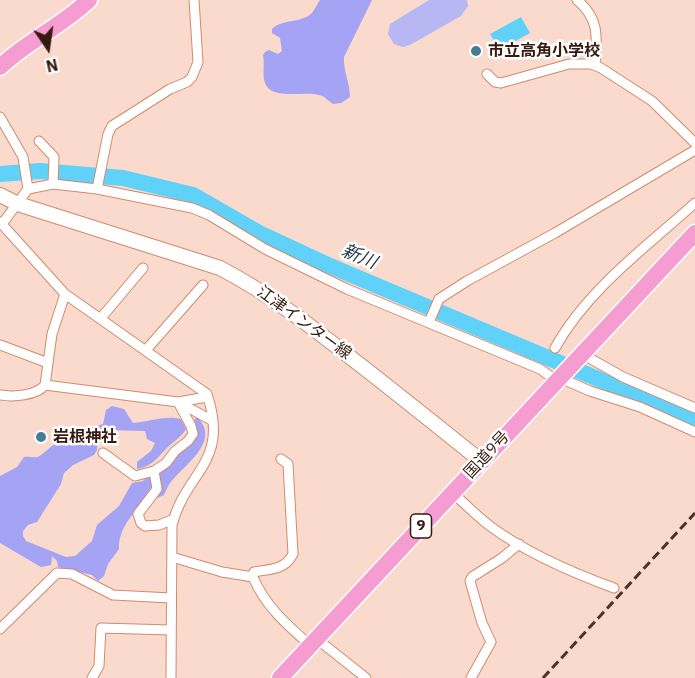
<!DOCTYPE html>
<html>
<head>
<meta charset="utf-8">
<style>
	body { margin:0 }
	#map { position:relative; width:695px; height:678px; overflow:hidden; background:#f9dacd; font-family:"IBM Plex Sans",sans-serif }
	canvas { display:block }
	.north { position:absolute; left:18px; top:18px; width:60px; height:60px; -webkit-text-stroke:4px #fff; paint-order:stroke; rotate:167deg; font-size:16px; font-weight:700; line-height:24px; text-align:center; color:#361a0f }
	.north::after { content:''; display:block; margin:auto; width:21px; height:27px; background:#361a0f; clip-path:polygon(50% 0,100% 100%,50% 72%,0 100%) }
</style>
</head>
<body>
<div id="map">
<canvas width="695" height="678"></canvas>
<div class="north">N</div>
</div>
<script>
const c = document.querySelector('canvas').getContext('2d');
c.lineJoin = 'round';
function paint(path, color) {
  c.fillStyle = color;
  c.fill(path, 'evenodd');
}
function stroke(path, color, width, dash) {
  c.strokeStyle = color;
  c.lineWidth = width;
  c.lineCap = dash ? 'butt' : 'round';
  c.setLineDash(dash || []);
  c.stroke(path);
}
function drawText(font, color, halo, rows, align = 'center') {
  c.font = font + ' "IBM Plex Sans","Noto Sans JP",sans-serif';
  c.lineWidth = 5;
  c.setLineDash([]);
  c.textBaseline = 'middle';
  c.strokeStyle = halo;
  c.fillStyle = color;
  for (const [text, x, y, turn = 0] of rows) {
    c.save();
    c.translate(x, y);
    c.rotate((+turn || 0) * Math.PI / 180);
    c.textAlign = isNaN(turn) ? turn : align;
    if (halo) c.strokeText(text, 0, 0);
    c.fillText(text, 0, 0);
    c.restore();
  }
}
const green = new Path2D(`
	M 429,0 L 467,0 L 468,6 L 461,16 L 410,45 L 403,47 L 394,44 L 388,34 L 390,24 Z`);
const forest = new Path2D(`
	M 320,0 L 372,0 L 344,57 C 343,71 350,83 350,97 L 341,103 L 333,104 C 329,102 326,97 322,96 C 307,89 272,102 265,83 C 262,75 265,64 263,55 L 265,52 L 269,50 L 278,54 L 282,51 L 280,38 L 272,33 L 272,29 C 283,18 301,24 312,13 C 315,9 317,4 320,0 Z
	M 112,406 L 124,409 L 133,423 C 150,422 164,415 181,419 L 186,429 C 181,438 172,442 165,450 C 157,459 150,467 137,469 L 137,462 L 151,451 L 155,443 L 147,439 L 145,431 L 104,430 L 98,438 L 97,450 L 94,455 L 73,465 L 64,473 L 61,484 L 37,522 L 28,525 L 23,531 L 23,536 L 26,541 L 66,557 L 75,556 L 92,541 L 97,525 L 119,506 L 132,483 L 143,481 L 196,428 L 194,420 L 197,417 C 222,441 184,465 171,482 C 168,485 166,491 164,495 C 158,498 151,500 146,503 C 131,512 118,532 119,549 L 108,564 L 104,576 L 98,581 L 92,575 L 58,567 L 57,561 L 52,556 L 51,565 L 41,567 L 0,543 L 0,476 L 17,467 L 24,457 C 29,456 34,458 38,457 C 41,456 61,438 66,434 L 72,435 L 86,426 L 93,427 L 103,424 L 106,410 Z`);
const water = new Path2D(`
	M 521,17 L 530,33 L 499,50 L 490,34 Z`);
const river = new Path2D(`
	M 0,174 L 40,171 L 123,178 L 193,195 L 259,233 L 328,265 L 695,420`);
const street = new Path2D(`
	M 577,0 C 600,19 597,38 595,65
	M 487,74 L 495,82 L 501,83 L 569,64 L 591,64 L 601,68 L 652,101 L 695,143
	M 0,117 L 23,157 L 28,189
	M 39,141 L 54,157 L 53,184
	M 97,189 L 108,134 L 112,126 L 170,89 L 187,82 L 192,77 L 198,62 L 194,0
	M 0,222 L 65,294 L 207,394 C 230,464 186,470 172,525 L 171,678
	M 2,224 L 28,189 L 53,184 L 97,189 L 192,208 L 209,215 L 265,249 L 347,289 L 540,369 L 557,381
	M 65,294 L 52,334 L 45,385 L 178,402 L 213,421
	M 101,318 L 143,268
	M 429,322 L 439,299 L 467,281 L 555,233 L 695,150
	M 0,345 L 48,363
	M 555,348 C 587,290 646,247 695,203
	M 146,350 L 203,285
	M 582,354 L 623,377 L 695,408
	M 560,378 L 590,391 L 640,407 L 695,432
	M 0,395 C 13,397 36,396 45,385
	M 103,453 L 135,476 L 154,471 L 166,463 L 175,451 L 188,441 L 193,434 L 191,426 L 178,402 L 207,397
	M 154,471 L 157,489 L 138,514 L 141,523 L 145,526 L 159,525 L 174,519
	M 452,492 C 464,503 477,516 490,526 C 525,552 573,573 614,588
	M 172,557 L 222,572 L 253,577 C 265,606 287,625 311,646
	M 253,577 L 254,572 C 270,569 285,570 293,554 L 288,464 L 281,459
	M 0,629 L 57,573 L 72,574 L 113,595 L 171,598
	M 317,639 L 366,678
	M 92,678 L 99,666 L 101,628 L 171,630
	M 471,678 L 491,642 L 482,623 L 470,581 L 472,577 L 502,558 L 519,544`);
const secondary = new Path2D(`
	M 0,195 L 18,204 L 220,268 C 273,296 313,328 359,364 C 400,396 440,428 481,461`);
const highway = new Path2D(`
	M 0,67 C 27,41 62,26 89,0
	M 280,678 L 695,233`);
const rail = new Path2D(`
	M 543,678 L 695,513`);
const markers = [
	[476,51,6,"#427f95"],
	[41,437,6,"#427f95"]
];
const shields = [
	[421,526,21]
];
const shieldNames = [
	["9",421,526]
];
const poiNames = [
	["市立高角小学校",488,51],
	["岩根神社",53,437]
];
const streetNames = [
	["江津インター線",304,323,36],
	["国道9号",487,455,-47]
];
const waterNames = [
	["新川",359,257,23]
];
paint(green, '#b7b8f3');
paint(forest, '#a4a3f4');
paint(water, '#60d2f9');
stroke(river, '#60d2f9', 16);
stroke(street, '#d28a6c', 11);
stroke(secondary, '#d28a6c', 16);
stroke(highway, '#fff', 19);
stroke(street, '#fff', 9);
stroke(secondary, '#fff', 14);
stroke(highway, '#f59cd1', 16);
stroke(rail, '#4e3226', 3, [9, 4.5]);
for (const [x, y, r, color] of markers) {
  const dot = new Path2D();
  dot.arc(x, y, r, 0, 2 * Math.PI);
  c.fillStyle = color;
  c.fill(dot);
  stroke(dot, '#fff', 2);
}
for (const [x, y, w] of shields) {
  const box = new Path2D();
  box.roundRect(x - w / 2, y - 12, w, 24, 4.5);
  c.fillStyle = '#fff';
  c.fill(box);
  stroke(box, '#361a0f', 1.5);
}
drawText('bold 15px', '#361a0f', null, shieldNames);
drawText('bold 16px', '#361a0f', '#fff', poiNames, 'left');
drawText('16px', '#361a0f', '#fff', streetNames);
drawText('italic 18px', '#223b44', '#fff', waterNames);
</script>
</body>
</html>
